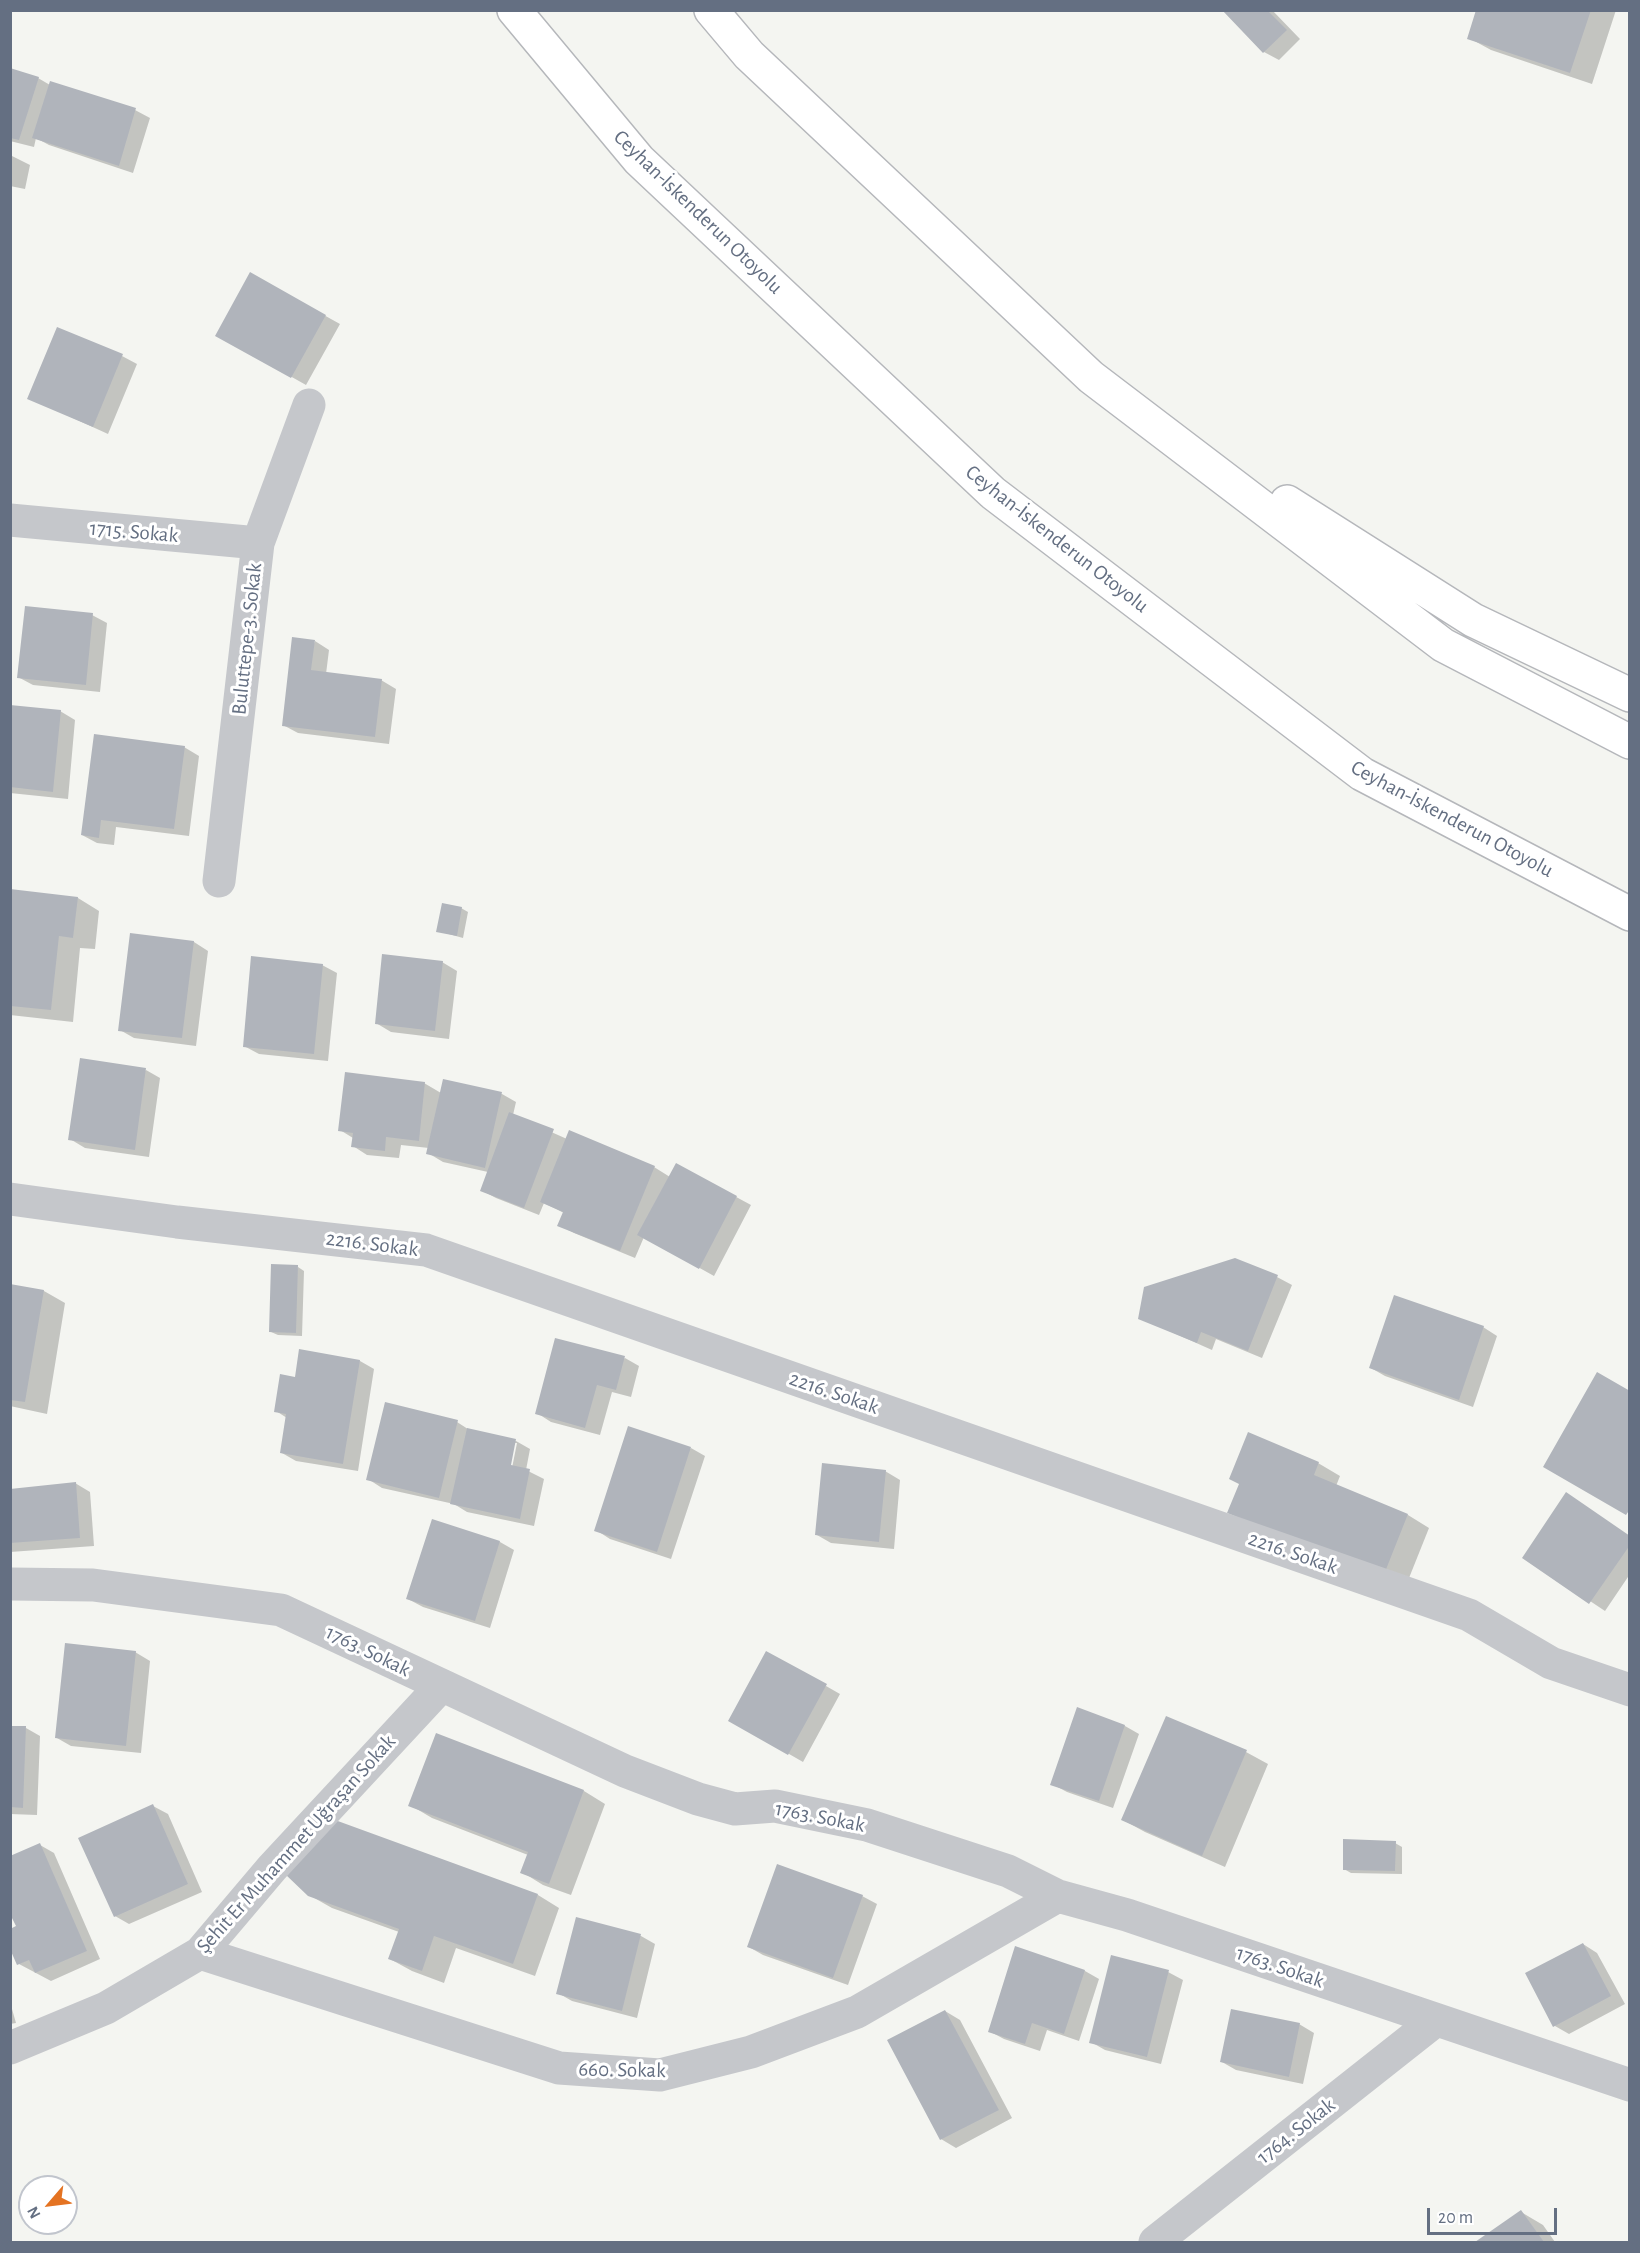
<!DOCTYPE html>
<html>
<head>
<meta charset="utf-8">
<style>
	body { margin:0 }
	#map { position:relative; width:1640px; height:2253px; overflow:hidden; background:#f4f5f1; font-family:"Alegreya Sans",sans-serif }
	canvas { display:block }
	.frame { position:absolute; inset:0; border:12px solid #646f82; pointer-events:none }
	.north { position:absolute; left:18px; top:2175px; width:60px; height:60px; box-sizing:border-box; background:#fff; border:2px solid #c1c5cd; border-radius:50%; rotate:242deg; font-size:16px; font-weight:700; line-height:24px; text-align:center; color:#646f82 }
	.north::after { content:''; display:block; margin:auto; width:21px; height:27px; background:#e47322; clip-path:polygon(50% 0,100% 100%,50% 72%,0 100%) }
	.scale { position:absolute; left:1427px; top:2208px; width:130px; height:27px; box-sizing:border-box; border:3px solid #646f82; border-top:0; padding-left:8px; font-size:18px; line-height:21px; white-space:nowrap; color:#646f82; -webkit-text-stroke:4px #fff; paint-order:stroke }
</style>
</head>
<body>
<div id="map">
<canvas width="1640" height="2253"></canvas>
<div class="frame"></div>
<div class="north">N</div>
<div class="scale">20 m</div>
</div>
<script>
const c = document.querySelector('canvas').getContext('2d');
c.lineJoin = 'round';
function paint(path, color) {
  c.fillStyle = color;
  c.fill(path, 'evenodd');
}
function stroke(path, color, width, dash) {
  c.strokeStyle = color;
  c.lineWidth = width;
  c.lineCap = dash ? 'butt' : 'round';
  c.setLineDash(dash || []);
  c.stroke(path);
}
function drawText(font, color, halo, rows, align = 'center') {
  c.font = font + ' "Alegreya Sans",sans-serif';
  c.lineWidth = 6;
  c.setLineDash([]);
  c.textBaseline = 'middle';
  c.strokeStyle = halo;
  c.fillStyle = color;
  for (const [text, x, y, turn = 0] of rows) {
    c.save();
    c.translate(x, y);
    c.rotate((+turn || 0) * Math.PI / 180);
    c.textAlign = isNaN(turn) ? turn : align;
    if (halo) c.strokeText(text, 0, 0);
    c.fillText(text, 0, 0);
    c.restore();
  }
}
const shadow = new Path2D(`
	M 1224,10 L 1272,10 L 1300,39 L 1279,60 L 1264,52 Z
	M 1478,10 L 1616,10 L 1592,84 L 1491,50 L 1469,38 Z
	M 10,70 L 38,78 L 50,85 L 51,83 L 135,110 L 150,118 L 133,173 L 49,145 L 36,138 L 34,147 L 10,141 Z
	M 10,155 L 30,165 L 25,189 L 10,186 Z
	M 250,274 L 340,324 L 306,385 L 217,335 Z
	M 122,356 L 137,364 L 108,434 L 29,398 Z
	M 92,615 L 107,623 L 100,692 L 33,685 L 18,677 Z
	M 315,641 L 329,650 L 326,674 L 381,680 L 396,689 L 389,744 L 298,733 L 283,725 Z
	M 10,706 L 60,711 L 75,720 L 68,799 L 10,793 Z
	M 184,747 L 199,756 L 189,836 L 116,827 L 114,845 L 97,843 L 82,835 Z
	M 10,891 L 78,898 L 99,911 L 95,949 L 80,948 L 73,1022 L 10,1015 Z
	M 461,908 L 468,912 L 463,938 L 438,931 Z
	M 131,934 L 194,942 L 208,951 L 196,1046 L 134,1038 L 120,1030 Z
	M 442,962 L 457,971 L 449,1039 L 391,1032 L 376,1023 Z
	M 322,965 L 337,973 L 328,1061 L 259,1054 L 244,1046 Z
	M 146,1070 L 160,1078 L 149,1157 L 85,1148 L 70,1139 Z
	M 444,1081 L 502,1094 L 516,1102 L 513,1115 L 567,1139 L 654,1167 L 670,1177 L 677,1165 L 751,1205 L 714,1276 L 644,1237 L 635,1258 L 574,1233 L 559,1225 L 564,1213 L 544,1203 L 539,1215 L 496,1198 L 481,1190 L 488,1172 L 443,1162 L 428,1153 L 429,1148 L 401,1145 L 399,1158 L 367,1155 L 353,1146 L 353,1138 L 340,1130 L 424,1083 L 441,1093 Z
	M 298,1267 L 304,1271 L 302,1336 L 278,1335 L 271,1332 Z
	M 1277,1277 L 1292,1285 L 1262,1358 L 1216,1339 L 1212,1350 L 1140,1318 Z
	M 10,1285 L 44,1291 L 65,1303 L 47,1414 L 10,1406 Z
	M 1483,1327 L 1497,1336 L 1473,1407 L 1385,1376 L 1371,1368 Z
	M 300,1351 L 360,1361 L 374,1369 L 358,1471 L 296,1461 L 282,1453 L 287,1418 L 276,1411 L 296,1379 Z
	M 625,1358 L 639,1366 L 631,1397 L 612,1392 L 600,1435 L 551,1422 L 537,1413 Z
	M 457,1422 L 471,1431 L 516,1441 L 530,1449 L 526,1470 L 544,1479 L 534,1526 L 467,1512 L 454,1504 L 382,1488 L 368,1479 ZM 514,1443 L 517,1443 L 511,1473 L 508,1472 Z
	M 691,1448 L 705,1456 L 671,1559 L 610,1539 L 596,1530 Z
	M 1318,1463 L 1340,1476 L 1336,1486 L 1408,1515 L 1429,1528 L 1405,1588 L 1251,1525 Z
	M 885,1471 L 900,1480 L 894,1549 L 831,1543 L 817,1535 Z
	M 75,1483 L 90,1492 L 94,1546 L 10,1552 L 10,1490 Z
	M 433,1521 L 500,1542 L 514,1550 L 490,1628 L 423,1607 L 408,1599 Z
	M 1630,1536 L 1630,1574 L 1605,1611 L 1524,1557 Z
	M 135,1652 L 150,1661 L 141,1753 L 71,1746 L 57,1738 Z
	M 826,1686 L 840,1694 L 803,1762 L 730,1720 Z
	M 1078,1709 L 1125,1726 L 1139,1734 L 1113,1808 L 1067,1792 L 1052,1784 Z
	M 10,1727 L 26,1728 L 40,1736 L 37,1815 L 10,1814 Z
	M 436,1735 L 584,1791 L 605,1804 L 571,1895 L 543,1885 L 522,1872 L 528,1855 L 432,1818 L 410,1805 Z
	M 1246,1752 L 1268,1764 L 1225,1867 L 1145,1832 L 1123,1820 Z
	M 153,1806 L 168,1814 L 202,1892 L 129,1924 L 115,1916 Z
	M 336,1822 L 538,1895 L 559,1908 L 535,1976 L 456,1948 L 444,1983 L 412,1971 L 390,1959 L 399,1932 L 332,1908 L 309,1895 Z
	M 1395,1843 L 1402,1847 L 1402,1874 L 1351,1873 L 1344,1869 Z
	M 40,1845 L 54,1853 L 100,1959 L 51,1981 L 19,1964 L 18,1927 Z
	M 862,1896 L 877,1904 L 848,1985 L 763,1955 L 749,1947 Z
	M 577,1919 L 641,1936 L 655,1944 L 637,2018 L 572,2001 L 558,1993 Z
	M 1583,1944 L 1597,1953 L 1625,2004 L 1569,2034 L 1555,2026 Z
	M 1016,1948 L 1085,1971 L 1099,1979 L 1079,2041 L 1047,2030 L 1040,2051 L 1004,2039 L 989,2031 Z
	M 1168,1972 L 1183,1980 L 1161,2064 L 1105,2050 L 1091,2042 Z
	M 10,2002 L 16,2023 L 10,2024 Z
	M 945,2011 L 960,2020 L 1012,2118 L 956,2148 L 941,2139 Z
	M 1299,2024 L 1314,2033 L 1303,2084 L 1236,2070 L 1222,2062 Z
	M 1521,2212 L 1543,2225 L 1555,2242 L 1478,2242 Z`);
const building = new Path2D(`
	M 1222,10 L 1267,10 L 1287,30 L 1263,53 Z
	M 1476,10 L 1591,10 L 1570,73 L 1467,39 Z
	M 10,68 L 39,77 L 19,140 L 10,138 Z
	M 50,81 L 136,108 L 119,166 L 32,138 Z
	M 250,272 L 326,315 L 291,378 L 215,336 Z
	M 57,327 L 123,354 L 93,427 L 27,399 Z
	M 25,606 L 93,613 L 86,685 L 17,678 Z
	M 292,637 L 315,640 L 311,670 L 382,679 L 375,737 L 282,726 Z
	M 10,705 L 61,710 L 53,792 L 10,787 Z
	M 94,734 L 185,746 L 174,829 L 101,820 L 99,838 L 81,835 Z
	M 10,889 L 78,897 L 73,938 L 59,936 L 51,1010 L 10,1006 Z
	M 442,903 L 462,907 L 457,936 L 436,932 Z
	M 130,933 L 194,941 L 182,1038 L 118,1031 Z
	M 382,954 L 443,961 L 435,1031 L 375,1024 Z
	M 251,956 L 323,964 L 314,1054 L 243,1047 Z
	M 80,1058 L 146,1068 L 135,1150 L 68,1140 Z
	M 345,1072 L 425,1082 L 419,1141 L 386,1137 L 385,1151 L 351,1147 L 353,1133 L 338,1131 Z
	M 443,1079 L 502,1092 L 485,1168 L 426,1154 Z
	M 509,1112 L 554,1129 L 524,1208 L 480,1191 Z
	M 569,1130 L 655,1166 L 620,1251 L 557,1226 L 563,1212 L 540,1202 Z
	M 676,1163 L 737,1196 L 699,1269 L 637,1235 Z
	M 1235,1258 L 1278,1275 L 1248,1351 L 1201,1332 L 1197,1343 L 1138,1319 L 1144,1287 Z
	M 271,1264 L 298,1265 L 296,1333 L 269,1332 Z
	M 10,1284 L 44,1290 L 25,1402 L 10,1400 Z
	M 1394,1295 L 1484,1326 L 1459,1400 L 1369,1368 Z
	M 555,1338 L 625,1356 L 616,1390 L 597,1385 L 585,1428 L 535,1414 Z
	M 299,1349 L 360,1360 L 343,1464 L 280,1453 L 286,1414 L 274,1412 L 280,1374 L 295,1377 Z
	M 1597,1372 L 1630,1391 L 1630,1509 L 1626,1515 L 1543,1467 Z
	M 385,1402 L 458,1420 L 439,1498 L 366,1480 Z
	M 628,1426 L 691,1447 L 657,1552 L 594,1531 Z
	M 467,1428 L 516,1439 L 511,1465 L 530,1469 L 520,1519 L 450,1504 Z
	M 1248,1432 L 1319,1462 L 1314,1475 L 1408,1514 L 1383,1577 L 1227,1513 L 1239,1484 L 1229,1479 Z
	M 822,1463 L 886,1470 L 879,1542 L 815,1535 Z
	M 76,1482 L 80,1538 L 10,1543 L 10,1489 Z
	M 1566,1492 L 1630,1536 L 1630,1545 L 1589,1604 L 1522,1558 Z
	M 432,1519 L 500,1541 L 475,1621 L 406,1599 Z
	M 65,1643 L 136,1651 L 126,1746 L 55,1738 Z
	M 766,1651 L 827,1684 L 788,1755 L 728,1721 Z
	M 1077,1707 L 1125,1725 L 1099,1801 L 1050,1785 Z
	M 1166,1716 L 1247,1750 L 1202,1856 L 1121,1820 Z
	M 10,1726 L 26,1726 L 23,1808 L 10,1807 Z
	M 436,1733 L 584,1790 L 549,1884 L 520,1873 L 528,1852 L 408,1806 Z
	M 153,1804 L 188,1884 L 114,1917 L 78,1838 Z
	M 335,1820 L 538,1894 L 513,1964 L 434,1936 L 422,1971 L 388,1959 L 399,1929 L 308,1896 L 285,1874 Z
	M 1343,1839 L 1396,1841 L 1395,1871 L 1343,1870 Z
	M 40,1843 L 87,1951 L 35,1973 L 29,1960 L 17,1965 L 10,1949 L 10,1929 L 16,1926 L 10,1914 L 10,1856 Z
	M 777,1864 L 863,1895 L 833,1978 L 747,1947 Z
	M 576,1917 L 641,1934 L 622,2011 L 556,1994 Z
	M 1583,1943 L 1611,1996 L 1553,2027 L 1525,1973 Z
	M 1015,1946 L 1085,1970 L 1064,2034 L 1032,2023 L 1025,2044 L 988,2032 Z
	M 1111,1955 L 1169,1970 L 1147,2057 L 1089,2043 Z
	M 1231,2009 L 1300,2023 L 1289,2077 L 1220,2062 Z
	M 945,2010 L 999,2110 L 940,2140 L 887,2040 Z
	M 1521,2210 L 1544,2242 L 1475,2242 Z`);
const minor = new Path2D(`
	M 10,520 L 258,543
	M 219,881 L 258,543 L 309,405
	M 10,1199 L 177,1222 L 426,1250 L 1469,1615 L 1551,1663 L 1630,1690
	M 10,1584 L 93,1585 L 281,1610 L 625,1771 L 698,1799 L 735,1809 L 775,1806 L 867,1825 L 1008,1871 L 1058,1896 L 1127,1915 L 1630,2085
	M 200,1953 L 559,2068 L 660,2075 L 751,2052 L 857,2012 L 1058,1896
	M 10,2048 L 106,2008 L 200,1953 L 272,1868 L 441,1686
	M 1155,2242 L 1436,2020`);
const highway = new Path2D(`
	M 514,10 L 639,160 L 993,493 L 1362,774 L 1630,914
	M 711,10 L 749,55 L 1091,377 L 1443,645 L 1630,742
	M 1287,502 L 1473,620 L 1630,695`);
const streetNames = [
	["Ceyhan-İskenderun Otoyolu",698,212,44],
	["1715. Sokak",134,532,5],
	["Ceyhan-İskenderun Otoyolu",1057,539,38],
	["Buluttepe-3. Sokak",247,639,-84],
	["Ceyhan-İskenderun Otoyolu",1452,819,28],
	["2216. Sokak",372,1244,7],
	["2216. Sokak",834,1393,19],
	["2216. Sokak",1293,1553,19],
	["1763. Sokak",368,1651,26],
	["1763. Sokak",820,1817,11],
	["Şehit Er Muhammet Uğraşan Sokak",296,1844,-48],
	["1763. Sokak",1280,1967,19],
	["660. Sokak",622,2070,1],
	["1764. Sokak",1296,2131,-38]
];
paint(shadow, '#0003');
paint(building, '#b0b4bb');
stroke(highway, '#b5b7bb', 36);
stroke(minor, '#c5c7cb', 33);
stroke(highway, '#fff', 33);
drawText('21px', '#646f82', '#fff', streetNames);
</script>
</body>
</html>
